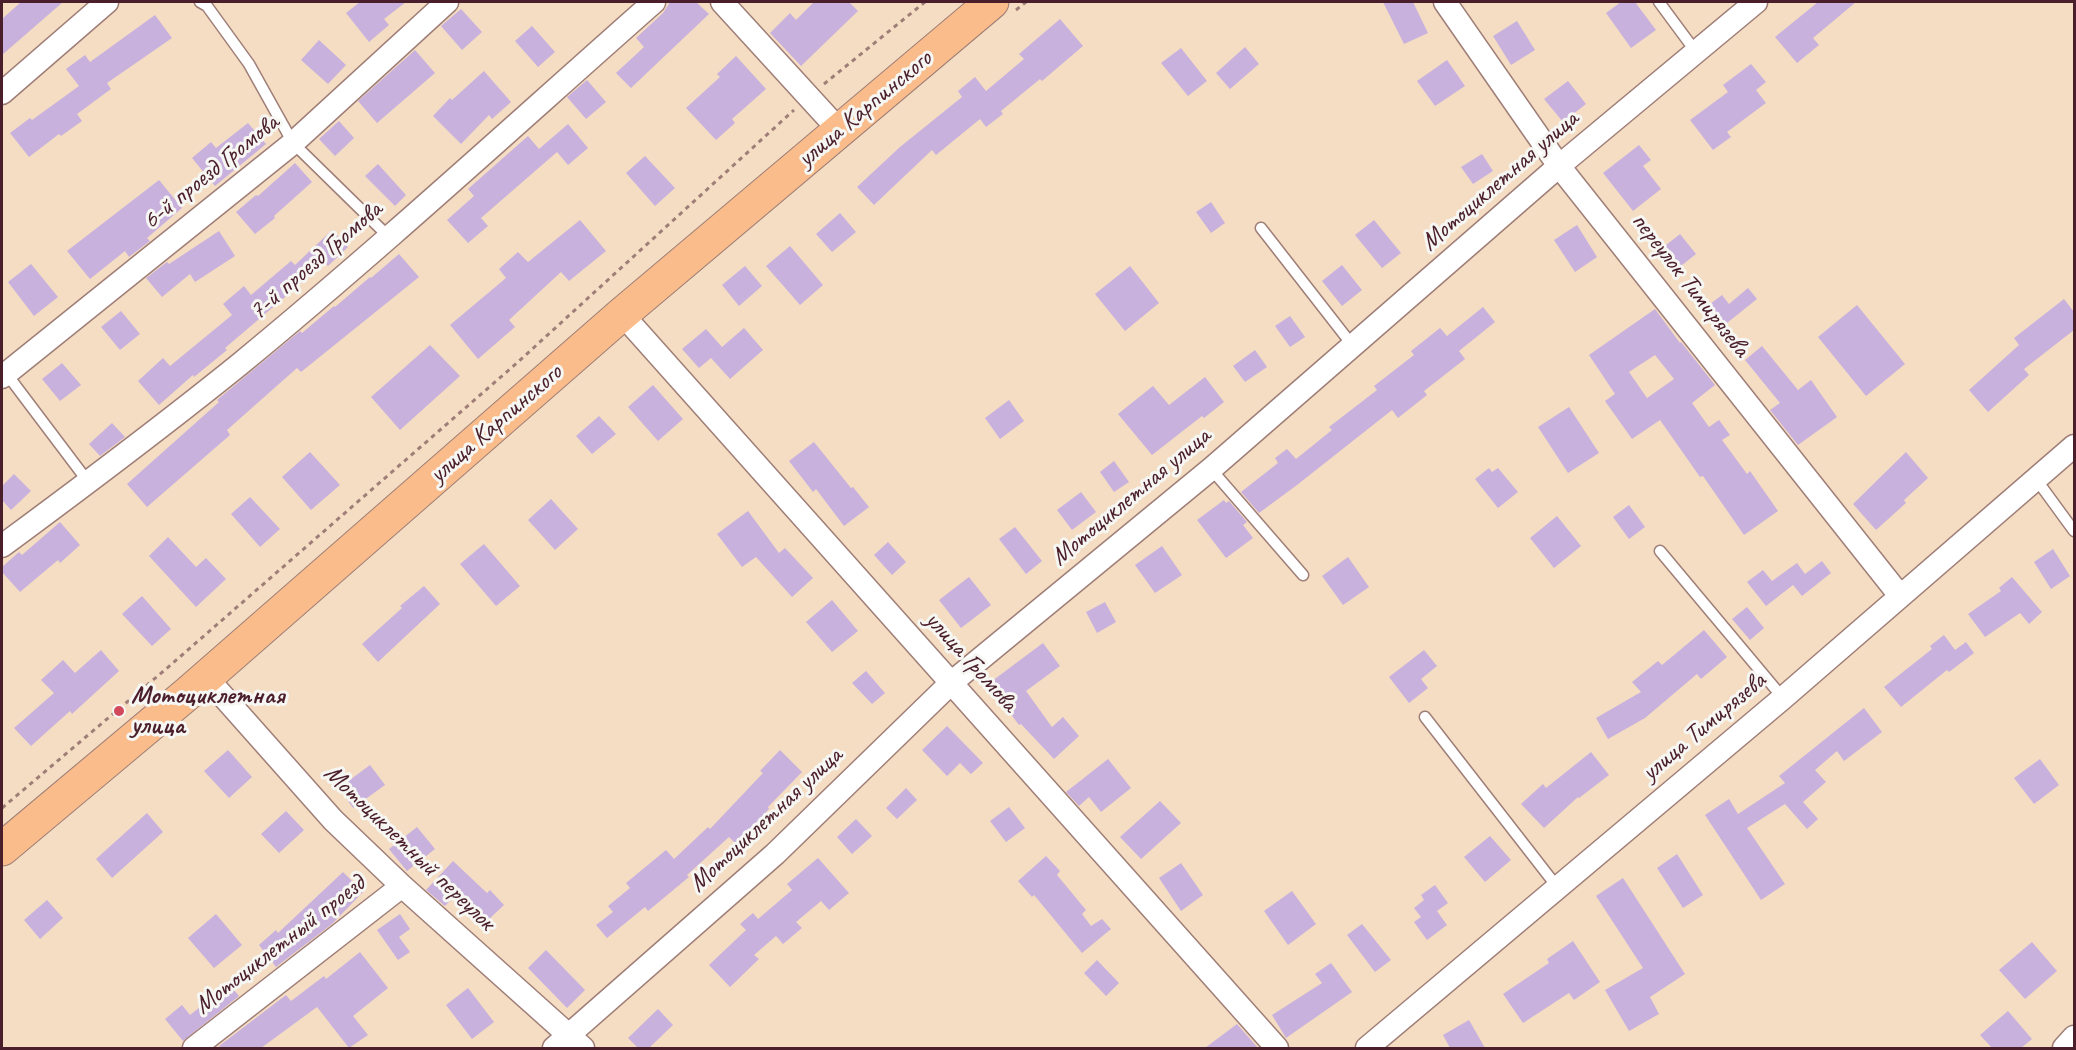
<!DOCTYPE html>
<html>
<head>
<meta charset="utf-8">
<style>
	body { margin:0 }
	#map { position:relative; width:2076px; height:1050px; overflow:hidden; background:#f4ddc3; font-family:Caveat,sans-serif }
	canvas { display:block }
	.frame { position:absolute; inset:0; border:3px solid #4a1f2b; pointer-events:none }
</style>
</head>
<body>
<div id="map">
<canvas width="2076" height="1050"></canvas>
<div class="frame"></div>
</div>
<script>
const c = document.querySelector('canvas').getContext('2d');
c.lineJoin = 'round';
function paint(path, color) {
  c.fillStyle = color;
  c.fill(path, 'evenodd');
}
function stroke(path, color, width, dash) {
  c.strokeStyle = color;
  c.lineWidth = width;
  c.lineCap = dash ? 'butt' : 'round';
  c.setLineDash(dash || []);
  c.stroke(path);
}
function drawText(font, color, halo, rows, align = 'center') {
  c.font = font + ' Caveat,sans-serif';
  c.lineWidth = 6;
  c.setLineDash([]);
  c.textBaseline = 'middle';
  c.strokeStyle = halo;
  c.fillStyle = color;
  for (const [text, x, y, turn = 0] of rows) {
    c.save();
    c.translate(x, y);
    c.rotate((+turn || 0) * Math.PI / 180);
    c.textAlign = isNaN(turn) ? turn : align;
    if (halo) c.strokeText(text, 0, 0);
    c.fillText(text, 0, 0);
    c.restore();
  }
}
const building = new Path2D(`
	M 21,2 L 63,2 L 2,55 L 2,19 Z
	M 360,2 L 406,2 L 384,19 L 389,25 L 369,42 L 346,13 Z
	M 670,2 L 696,2 L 709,14 L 631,88 L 616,73 L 644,47 L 636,38 L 663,13 Z
	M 814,2 L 849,2 L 858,11 L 801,66 L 770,33 L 790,13 L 796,20 Z
	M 1383,2 L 1413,2 L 1428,33 L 1404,44 Z
	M 1621,2 L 1635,2 L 1656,30 L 1631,48 L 1606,13 Z
	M 1818,2 L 1856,2 L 1813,38 L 1819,45 L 1797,63 L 1775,37 Z
	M 461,9 L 482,32 L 462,50 L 441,26 Z
	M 155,15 L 172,38 L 107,83 L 111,89 L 77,114 L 82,121 L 61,136 L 59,134 L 29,157 L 10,133 L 30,118 L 32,120 L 79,86 L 66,69 L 85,55 L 90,62 Z
	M 1060,19 L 1083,46 L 1042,81 L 1040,79 L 1001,111 L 1003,114 L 986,127 L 980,119 L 936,155 L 932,150 L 874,205 L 857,187 L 900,147 L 962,97 L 958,91 L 975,77 L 986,91 L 1024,59 L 1019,54 Z
	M 1517,21 L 1535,50 L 1511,65 L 1493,36 Z
	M 532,26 L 555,52 L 538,67 L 515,41 Z
	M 319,40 L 346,65 L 328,84 L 301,60 Z
	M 1245,47 L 1259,64 L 1230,89 L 1216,73 Z
	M 1181,48 L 1207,81 L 1188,96 L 1161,63 Z
	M 415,50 L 435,73 L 377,123 L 358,101 Z
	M 736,56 L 766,89 L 732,119 L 735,123 L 716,140 L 686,108 L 720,77 L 717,74 Z
	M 1447,60 L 1465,86 L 1435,106 L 1417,81 Z
	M 1751,64 L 1766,82 L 1756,90 L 1766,103 L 1727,132 L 1731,137 L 1713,150 L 1690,120 L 1728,92 L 1723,85 Z
	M 484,71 L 511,102 L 492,119 L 489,115 L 461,144 L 433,116 L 450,98 L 452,100 Z
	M 587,80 L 606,102 L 586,119 L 567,97 Z
	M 1568,81 L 1586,104 L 1563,122 L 1544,99 Z
	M 339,121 L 354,138 L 335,156 L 319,139 Z
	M 248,123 L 266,144 L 215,186 L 192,158 L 211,142 L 216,148 Z
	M 568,124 L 588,148 L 568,165 L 557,152 L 481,218 L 488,226 L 468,243 L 447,220 L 474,196 L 468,189 L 528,136 L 539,149 Z
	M 1639,145 L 1651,160 L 1643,166 L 1661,189 L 1633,211 L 1603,173 Z
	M 1482,154 L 1493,171 L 1473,184 L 1461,167 Z
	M 645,156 L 675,188 L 655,206 L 626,173 Z
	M 295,163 L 312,182 L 274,216 L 275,218 L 255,234 L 236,212 L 256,195 L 258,196 Z
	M 378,164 L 406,195 L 395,206 L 365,176 Z
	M 159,180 L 182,208 L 147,238 L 150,241 L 129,257 L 125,251 L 90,279 L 67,251 Z
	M 1211,202 L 1225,223 L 1211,233 L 1196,212 Z
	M 840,213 L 856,232 L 832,252 L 816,234 Z
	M 580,220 L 606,251 L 569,281 L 561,272 L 509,320 L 515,327 L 478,359 L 450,325 L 506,278 L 499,269 L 518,252 L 528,262 Z
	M 1374,220 L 1401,253 L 1382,268 L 1355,235 Z
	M 1577,225 L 1597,257 L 1575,272 L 1554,240 Z
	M 332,230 L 348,247 L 328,266 L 325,263 L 225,348 L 227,350 L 194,377 L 193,375 L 159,405 L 138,381 L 163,358 L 170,366 L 232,315 L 223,304 L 244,286 L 251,295 L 291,261 L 295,265 Z
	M 219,231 L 235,256 L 195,282 L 190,274 L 162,297 L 146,278 L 167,262 L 169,264 Z
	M 1680,234 L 1696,254 L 1672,273 L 1656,253 Z
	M 790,246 L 823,285 L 800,305 L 766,266 Z
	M 399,254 L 419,277 L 301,372 L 297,368 L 227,430 L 230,435 L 147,507 L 127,484 L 219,402 L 217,400 L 300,331 L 302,333 L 334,306 L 335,307 L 370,277 L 371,278 Z
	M 31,264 L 58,297 L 34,316 L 8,282 Z
	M 1342,265 L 1362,290 L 1342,306 L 1322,281 Z
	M 745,266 L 762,286 L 739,306 L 722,285 Z
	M 1130,266 L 1159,303 L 1125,331 L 1095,294 Z
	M 1748,288 L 1757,299 L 1722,327 L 1706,307 L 1722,295 L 1729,304 Z
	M 2064,299 L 2074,312 L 2074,330 L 2024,369 L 2029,375 L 1988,412 L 1969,390 L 2019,345 L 2014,338 Z
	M 1857,305 L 1905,364 L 1866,396 L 1818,337 Z
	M 1483,307 L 1495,322 L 1459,351 L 1465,359 L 1424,391 L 1427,395 L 1398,418 L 1392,410 L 1297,485 L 1259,513 L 1241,492 L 1278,463 L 1275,458 L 1287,449 L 1296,459 L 1332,430 L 1329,427 L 1377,390 L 1374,386 L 1414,355 L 1411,351 L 1440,328 L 1447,336 Z
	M 1655,309 L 1680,343 L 1681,342 L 1715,385 L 1692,403 L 1709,427 L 1719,420 L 1730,435 L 1722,440 L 1747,474 L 1750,471 L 1778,511 L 1744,535 L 1703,476 L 1700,477 L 1660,420 L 1632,439 L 1605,401 L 1615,394 L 1589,355 ZM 1655,355 L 1674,379 L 1647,398 L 1629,372 Z
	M 121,311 L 140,334 L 120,350 L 101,327 Z
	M 1290,316 L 1305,337 L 1290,347 L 1275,326 Z
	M 744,328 L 763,350 L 730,379 L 711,358 L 699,368 L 682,349 L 706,329 L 722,347 Z
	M 430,345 L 460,376 L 400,430 L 371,397 Z
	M 1762,346 L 1798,390 L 1811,380 L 1837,417 L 1798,445 L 1770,410 L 1780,403 L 1745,360 Z
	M 1255,350 L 1267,367 L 1245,382 L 1233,366 Z
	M 62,363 L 81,385 L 60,401 L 42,379 Z
	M 1205,377 L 1224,402 L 1204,418 L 1202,416 L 1152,455 L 1118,414 L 1153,386 L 1169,405 Z
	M 653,385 L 683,419 L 658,441 L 628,407 Z
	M 1009,400 L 1024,421 L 1000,439 L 985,418 Z
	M 1569,407 L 1599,453 L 1568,473 L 1538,427 Z
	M 599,416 L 616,434 L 592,454 L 576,436 Z
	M 112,423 L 125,437 L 100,456 L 89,444 Z
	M 814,442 L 851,488 L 853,487 L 869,507 L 844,526 L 816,489 L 813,492 L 789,461 Z
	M 310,452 L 340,485 L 311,510 L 282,477 Z
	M 1906,452 L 1928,478 L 1904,500 L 1906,503 L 1876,530 L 1853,504 Z
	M 1114,461 L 1129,482 L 1114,492 L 1100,472 Z
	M 1489,468 L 1492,472 L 1498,468 L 1518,492 L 1498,508 L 1475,479 Z
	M 14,474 L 31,491 L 11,510 L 2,500 L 2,486 Z
	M 1081,492 L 1096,512 L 1072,530 L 1057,510 Z
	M 250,497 L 280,529 L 260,547 L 231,514 Z
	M 551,499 L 578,529 L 555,550 L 528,520 Z
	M 1224,500 L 1226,503 L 1229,501 L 1247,522 L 1243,525 L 1253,538 L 1226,558 L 1197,520 Z
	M 1629,505 L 1645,527 L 1629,539 L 1613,517 Z
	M 748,511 L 779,553 L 785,548 L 813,578 L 792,597 L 756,557 L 742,567 L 717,534 Z
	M 1557,516 L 1581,546 L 1554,568 L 1530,538 Z
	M 60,522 L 80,545 L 60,563 L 58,560 L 20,592 L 2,572 L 2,567 L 19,552 L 22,555 Z
	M 1015,527 L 1042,561 L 1026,574 L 999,539 Z
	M 168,537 L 196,567 L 206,558 L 226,579 L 196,607 L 149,556 Z
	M 888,542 L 906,562 L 892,575 L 874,555 Z
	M 484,544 L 520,586 L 496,606 L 460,564 Z
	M 1162,546 L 1182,575 L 1155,593 L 1135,565 Z
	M 2053,549 L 2070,576 L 2051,589 L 2034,562 Z
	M 1348,557 L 1369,587 L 1343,605 L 1322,576 Z
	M 1822,561 L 1831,573 L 1802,596 L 1793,585 L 1766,606 L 1747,582 L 1763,570 L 1772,581 L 1797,563 L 1805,574 Z
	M 969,577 L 991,605 L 961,628 L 939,600 Z
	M 2012,577 L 2042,612 L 2029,624 L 2020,613 L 1985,637 L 1968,614 L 2001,591 L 1999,588 Z
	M 424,586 L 440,604 L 378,662 L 362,644 L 402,608 L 400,606 Z
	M 142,596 L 171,629 L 152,646 L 122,614 Z
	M 832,600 L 858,631 L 832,652 L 806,622 Z
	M 1105,602 L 1116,622 L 1097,633 L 1086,612 Z
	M 1747,607 L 1764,628 L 1750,640 L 1732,619 Z
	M 1704,630 L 1727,657 L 1701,679 L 1697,674 L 1645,718 L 1608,739 L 1596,718 L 1641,692 L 1632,682 L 1658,661 L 1662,665 Z
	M 1944,635 L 1955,650 L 1966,642 L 1974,653 L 1949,672 L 1947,670 L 1901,707 L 1884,687 L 1932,649 L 1930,646 Z
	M 1043,643 L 1060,666 L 1026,691 L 1052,727 L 1063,717 L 1079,736 L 1054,759 L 1021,724 L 1019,725 L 988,684 Z
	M 101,650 L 119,671 L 72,714 L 70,711 L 31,746 L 14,728 L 54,693 L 41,680 L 63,660 L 75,673 Z
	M 1424,650 L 1437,666 L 1421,679 L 1428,688 L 1409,703 L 1389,677 Z
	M 866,671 L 885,693 L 872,704 L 852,683 Z
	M 1864,708 L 1882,732 L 1844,761 L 1837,751 L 1815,770 L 1826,782 L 1803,802 L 1818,819 L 1807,829 L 1785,804 L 1747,828 L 1785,884 L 1761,900 L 1705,815 L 1729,799 L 1738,814 L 1785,783 L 1779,776 Z
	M 947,726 L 983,763 L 971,774 L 960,763 L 947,776 L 922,750 Z
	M 228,750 L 252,777 L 229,798 L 204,771 Z
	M 780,750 L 802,772 L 768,807 L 769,809 L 736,844 L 729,837 L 687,875 L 689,877 L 648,911 L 645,907 L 607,938 L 596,925 L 613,912 L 608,906 L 630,888 L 626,883 L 666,850 L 674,859 L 708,827 L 710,829 L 763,773 L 760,771 Z
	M 1591,752 L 1609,775 L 1579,798 L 1578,797 L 1544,828 L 1521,804 L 1543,784 L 1546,788 Z
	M 1108,759 L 1131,788 L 1101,812 L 1089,797 L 1079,806 L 1066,792 Z
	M 2040,759 L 2059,785 L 2034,804 L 2014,778 Z
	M 370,765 L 385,785 L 353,808 L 339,788 Z
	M 906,788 L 917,800 L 897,819 L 886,808 Z
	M 1160,801 L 1181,823 L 1141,859 L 1120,837 Z
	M 1009,807 L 1025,828 L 1006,842 L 990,821 Z
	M 286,811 L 304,830 L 279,853 L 261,834 Z
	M 147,813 L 163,832 L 112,878 L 96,859 Z
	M 856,819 L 872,836 L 852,854 L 837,837 Z
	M 417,827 L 435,849 L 407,871 L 389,849 Z
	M 1490,836 L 1511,860 L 1485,882 L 1464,857 Z
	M 1677,854 L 1703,895 L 1683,908 L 1657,868 Z
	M 1046,856 L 1060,871 L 1057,875 L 1086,910 L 1082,914 L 1091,926 L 1102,919 L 1111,929 L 1082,953 L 1034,895 L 1032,897 L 1018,881 Z
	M 818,858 L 849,893 L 829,910 L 821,901 L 796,922 L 802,928 L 783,944 L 776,936 L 754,955 L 759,959 L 730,987 L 709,965 L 746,930 L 740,924 L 753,913 L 758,919 L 792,890 L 787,884 Z
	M 453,861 L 487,893 L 490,890 L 504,905 L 486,922 L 458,892 L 445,906 L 426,890 Z
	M 1181,863 L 1203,895 L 1181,911 L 1159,878 Z
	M 343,872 L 363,892 L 332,924 L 276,967 L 259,945 L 276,930 L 278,933 Z
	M 1623,878 L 1685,974 L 1650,997 L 1659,1014 L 1629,1031 L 1605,990 L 1643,968 L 1596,896 Z
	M 1435,885 L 1448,903 L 1437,911 L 1447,925 L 1427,940 L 1414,922 L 1421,917 L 1414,908 L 1424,900 L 1421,895 Z
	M 1292,891 L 1316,924 L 1288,945 L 1264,911 Z
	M 47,900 L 63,918 L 40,939 L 24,920 Z
	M 216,914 L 242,945 L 214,968 L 188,938 Z
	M 400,914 L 410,929 L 399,937 L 410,952 L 398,960 L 377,930 Z
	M 1362,924 L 1391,960 L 1375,972 L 1347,935 Z
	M 1573,941 L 1600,982 L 1574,1000 L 1569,993 L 1523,1023 L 1503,994 L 1549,963 L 1547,959 Z
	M 2032,942 L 2057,971 L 2025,999 L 1999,970 Z
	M 546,950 L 585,990 L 567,1008 L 528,968 Z
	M 360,952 L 388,988 L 353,1016 L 368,1035 L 349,1048 L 317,1007 L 261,1048 L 221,1048 L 219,1046 L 286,995 L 291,1001 L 324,976 L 326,979 Z
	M 1097,960 L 1119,983 L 1106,996 L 1084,973 Z
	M 1331,963 L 1352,992 L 1286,1038 L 1272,1015 L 1322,983 L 1315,974 Z
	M 229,984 L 239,996 L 183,1041 L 165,1019 L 182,1005 L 190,1015 Z
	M 468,988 L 494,1022 L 472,1039 L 446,1005 Z
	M 658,1009 L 673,1025 L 649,1048 L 638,1048 L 628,1038 Z
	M 2008,1011 L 2032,1039 L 2021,1048 L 1992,1048 L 1980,1035 Z
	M 1469,1020 L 1485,1048 L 1450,1048 L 1443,1035 Z
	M 1237,1024 L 1258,1048 L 1205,1048 Z`);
const path = new Path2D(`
	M 1016,10 L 1026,2
	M 824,84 L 925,2
	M 2,808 L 166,669 L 518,362 L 794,110`);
const lane = new Path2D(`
	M 200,2 L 207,6 L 249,64 L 293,143 L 389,237
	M 1659,2 L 1696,52
	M 1261,228 L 1353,346
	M 6,373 L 89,483
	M 1211,469 L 1303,575
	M 2036,479 L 2074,531
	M 1660,551 L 1783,698
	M 1425,717 L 1558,888`);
const street = new Path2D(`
	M 722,2 L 840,131
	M 1445,2 L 1559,166 L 1893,587 L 1901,595
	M 2,93 L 107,2
	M 622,314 L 1277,1048
	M 2,377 L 293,143 L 447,2
	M 2,546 C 82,487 162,427 240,364 C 381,248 517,123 654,2
	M 206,677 L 333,820 L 402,886 L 583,1048
	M 194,1048 L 402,886
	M 554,1048 L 775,854 L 951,683 L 1211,469 L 1559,166 L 1756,2
	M 1367,1048 L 1783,698 L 2074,446
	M 2064,1048 L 2074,1037`);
const primary = new Path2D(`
	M 2,849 L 187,694 L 622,314 L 992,2`);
const markers = [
	[119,711,6,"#d1495b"]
];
const streetNames = [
	["улица Карпинского",865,109,-40],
	["6-й проезд Громова",211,172,-39],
	["Мотоциклетная улица",1500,181,-41],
	["7-й проезд Громова",316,261,-41],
	["переулок Тимирязева",1690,285,52],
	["улица Карпинского",496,424,-41],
	["Мотоциклетная улица",1131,497,-40],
	["улица Громова",971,662,48],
	["улица Тимирязева",1704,727,-40],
	["Мотоциклетная улица",766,820,-43],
	["Мотоциклетный переулок",409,848,44],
	["Мотоциклетный проезд",280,945,-38]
];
const poiNames = [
	["Мотоциклетная",131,696],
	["улица",131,726]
];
paint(building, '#c9b1dd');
stroke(lane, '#9f7e77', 13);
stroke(street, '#9f7e77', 25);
stroke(primary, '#9f7e77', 35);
stroke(path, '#9f7e77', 3, [4.5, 4.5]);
stroke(lane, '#fff', 10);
stroke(street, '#fff', 22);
stroke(primary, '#f9bc8a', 33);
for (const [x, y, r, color] of markers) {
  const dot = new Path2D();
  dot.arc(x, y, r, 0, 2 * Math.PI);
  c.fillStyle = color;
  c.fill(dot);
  stroke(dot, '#f6f6f2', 2);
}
drawText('26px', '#4a1f2b', '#f6f6f2', streetNames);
drawText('bold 26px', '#4a1f2b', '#f6f6f2', poiNames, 'left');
</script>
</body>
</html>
